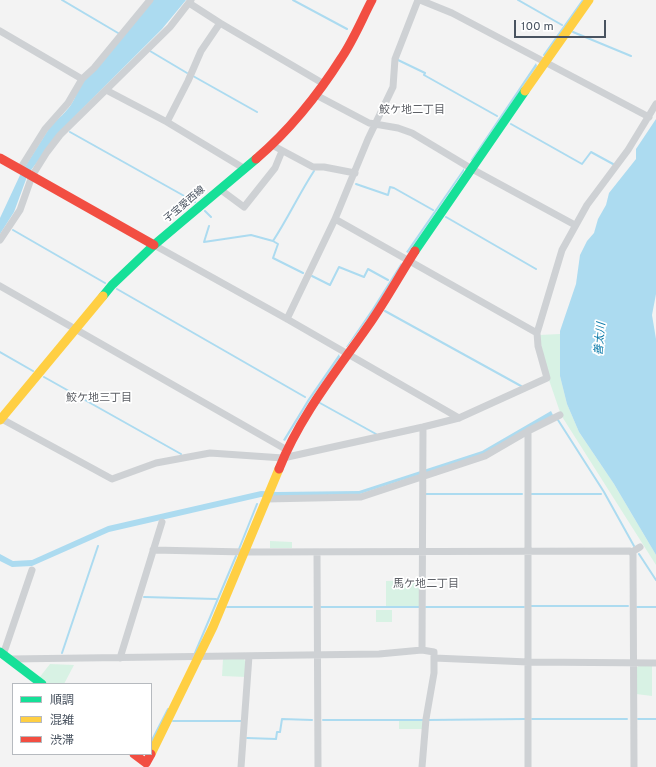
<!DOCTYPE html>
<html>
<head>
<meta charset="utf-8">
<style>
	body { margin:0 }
	#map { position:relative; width:656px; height:767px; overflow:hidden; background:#f3f3f3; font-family:Overpass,"Noto Sans JP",sans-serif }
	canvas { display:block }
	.legend { position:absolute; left:12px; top:683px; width:140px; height:72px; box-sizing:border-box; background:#fff; border:1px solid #b6babf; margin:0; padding:5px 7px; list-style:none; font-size:12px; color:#495360 }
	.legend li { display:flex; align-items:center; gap:8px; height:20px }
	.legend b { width:20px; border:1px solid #b6babf }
	.scale { position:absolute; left:514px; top:20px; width:92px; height:18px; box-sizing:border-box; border:2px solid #495360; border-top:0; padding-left:5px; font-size:12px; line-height:14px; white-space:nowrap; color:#495360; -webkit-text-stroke:3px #fff; paint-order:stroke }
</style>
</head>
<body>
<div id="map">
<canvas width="656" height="767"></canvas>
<ul class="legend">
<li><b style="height:5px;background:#16e098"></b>順調</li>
<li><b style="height:5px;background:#ffcf43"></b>混雑</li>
<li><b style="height:5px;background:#f24e42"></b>渋滞</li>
</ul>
<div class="scale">100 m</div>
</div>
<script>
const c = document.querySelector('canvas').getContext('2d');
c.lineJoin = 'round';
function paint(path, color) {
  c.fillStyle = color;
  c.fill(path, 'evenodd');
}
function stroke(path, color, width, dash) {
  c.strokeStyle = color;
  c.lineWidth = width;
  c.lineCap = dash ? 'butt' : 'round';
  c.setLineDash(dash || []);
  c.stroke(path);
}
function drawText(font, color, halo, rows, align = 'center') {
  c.font = font + ' Overpass,"Noto Sans JP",sans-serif';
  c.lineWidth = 3.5;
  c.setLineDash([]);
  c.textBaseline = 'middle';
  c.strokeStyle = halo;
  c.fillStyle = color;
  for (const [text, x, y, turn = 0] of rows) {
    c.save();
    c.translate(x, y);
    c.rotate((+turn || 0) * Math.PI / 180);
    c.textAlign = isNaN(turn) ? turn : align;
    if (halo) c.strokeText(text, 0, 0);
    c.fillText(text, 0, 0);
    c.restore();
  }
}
const green = new Path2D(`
	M 560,334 L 560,376 L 567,404 L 579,432 L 614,484 L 656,555 L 656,565 L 561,415 L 548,377 L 539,335 Z
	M 270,541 L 292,542 L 292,548 L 270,548 Z
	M 420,580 L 420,606 L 386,606 L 386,581 Z
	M 376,610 L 392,610 L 392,622 L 376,622 Z
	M 223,659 L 244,659 L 246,663 L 246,677 L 222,676 Z
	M 50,664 L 74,665 L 64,684 L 47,684 L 39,678 Z
	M 640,665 L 652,666 L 652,696 L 636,694 L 636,668 Z
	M 399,719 L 424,719 L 422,729 L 399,729 Z`);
const water = new Path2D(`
	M 153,0 L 186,0 L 162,29 L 66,125 L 28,174 L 14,212 L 0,234 L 0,218 L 21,173 L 50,127 C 55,121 61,117 66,111 C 73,104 76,95 80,85 Z
	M 536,63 L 537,66 L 472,160 L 470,161 Z
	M 656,119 L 656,294 L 652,315 L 656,339 L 656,555 L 614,484 L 579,432 L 567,404 L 560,376 L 560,331 L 576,284 L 580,255 L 587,241 L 594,233 L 598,219 L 606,205 L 609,193 L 636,159 L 636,149 Z
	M 464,168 L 464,171 L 408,253 L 406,252 Z
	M 401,263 L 402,264 L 374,310 L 347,347 L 346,347 L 372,309 Z
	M 339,354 L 340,357 L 310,400 L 285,441 L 283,440 L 308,399 Z
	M 551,411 L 553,415 L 483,454 L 360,494 L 261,497 L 109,532 L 32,566 L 12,567 L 0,561 L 0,554 L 13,561 L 32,560 L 108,526 L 261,491 L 277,492 L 359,491 L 482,451 Z`);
const stream = new Path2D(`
	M 62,0 L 118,33
	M 293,0 L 347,29
	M 518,0 L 562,25
	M 573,32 L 631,56
	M 150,51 L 187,73
	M 544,55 L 583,0
	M 398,60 L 425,73 L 424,75 L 497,116
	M 193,76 L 257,112
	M 511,124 L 582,164 L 591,152 L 613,164
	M 70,132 L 195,202
	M 356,184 L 388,195 L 390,187 L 394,188 L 433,210
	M 205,211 L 211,217
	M 446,217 L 536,269
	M 209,226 L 204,242 L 251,235 L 273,241 L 278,244 L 273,258 L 303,273
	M 13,230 L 105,283
	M 273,241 C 288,218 299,194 314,171
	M 312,276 L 330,285 L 339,267 L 364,277 L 368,269 L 388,280
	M 117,289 L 305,397
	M 385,311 L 521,386
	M 0,352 L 33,371
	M 44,377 L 181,454
	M 320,403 L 376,434
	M 558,420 L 604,492 L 634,546
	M 426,494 L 522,494
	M 531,494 L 601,494
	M 239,549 L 257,504
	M 639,554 L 656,580
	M 144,597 L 216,599
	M 530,606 L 628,606
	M 227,607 L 312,607
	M 321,607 L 419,607
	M 426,607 L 524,607
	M 637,607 L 656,607
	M 62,653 L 98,546
	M 195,653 L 236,556
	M 532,719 L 627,719
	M 638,719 L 656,719
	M 323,720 L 423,720
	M 428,720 L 525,719
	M 173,721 L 242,721
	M 247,738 L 276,739 L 277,732 L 280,732 L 282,719 L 312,720
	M 151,742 L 168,709`);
const street = new Path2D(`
	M 420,0 L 452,13 L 649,117
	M 189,3 L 220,23 L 324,84
	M 0,31 L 82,79
	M 106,90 L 167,122 L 245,169
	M 316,95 L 369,123 L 398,128 L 412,133 L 472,169 L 575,225
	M 167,122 L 188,81 L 201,51 L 220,23
	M 272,145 L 313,167 L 324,167 L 355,173
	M 20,169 L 45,129 L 68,103 L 82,79 L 94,68 L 150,0
	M 221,190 L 244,207 L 275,168 L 282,151
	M 335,219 L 537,333
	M 0,240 L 20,210 L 32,176 L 47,152 L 60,135 L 170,27 L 191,0
	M 154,245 L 287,319 L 459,418
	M 0,286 L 287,450
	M 287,319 L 335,219 L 368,139 L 393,87 L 395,59 L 418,0
	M 0,418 L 112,479 L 156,463 L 210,453 L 283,458 L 423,427 L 459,418 L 547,378 L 538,346 L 537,333 L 562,250 L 587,205 L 628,150 L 656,104
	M 266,499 L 361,497 L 485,456 L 528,431
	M 153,550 L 245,552 L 630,551 L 633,554 L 634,767
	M 317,552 L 318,767
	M 632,552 L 640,547
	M 422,650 L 423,427
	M 3,655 L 32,570
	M 120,658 L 162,522
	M 434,658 L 528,662 L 656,663
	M 10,659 L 379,654 L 422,650 L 434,652 L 434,673 L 426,719 L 422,767
	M 241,767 L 249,656
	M 528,767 L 528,431 L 560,415`);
const fast = new Path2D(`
	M 415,251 L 525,91
	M 103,296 L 112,285 L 154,245 L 256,159
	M 0,652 L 42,684`);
const slow = new Path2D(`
	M 525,91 L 589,0
	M 0,420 L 103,296
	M 151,754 L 213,627 L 279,469`);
const jam = new Path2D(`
	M 0,158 L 154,245
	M 256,159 C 291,129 318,95 342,57 C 354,39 362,19 372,0
	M 279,469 C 300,416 336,372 368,326 C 385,302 399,276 415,251
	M 134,754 L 146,763 L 151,754`);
const streetNames = [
	["子宝愛西線",185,205,-40]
];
const neighbourhoodNames = [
	["鮫ケ地二丁目",412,111],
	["鮫ケ地三丁目",99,399],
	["馬ケ地二丁目",426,585]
];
const waterNames = [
	["善太川",601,339,-85]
];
paint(green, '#d8f2e4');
paint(water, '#acdbf0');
stroke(stream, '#acdbf0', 2);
stroke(street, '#ced1d4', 7);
stroke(fast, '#16e098', 9);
stroke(slow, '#ffcf43', 9);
stroke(jam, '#f24e42', 9);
drawText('10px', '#495360', '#fff', streetNames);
drawText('11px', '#5e6167', '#fff', neighbourhoodNames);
drawText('italic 11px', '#0a7aa9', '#fff', waterNames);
</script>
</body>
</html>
